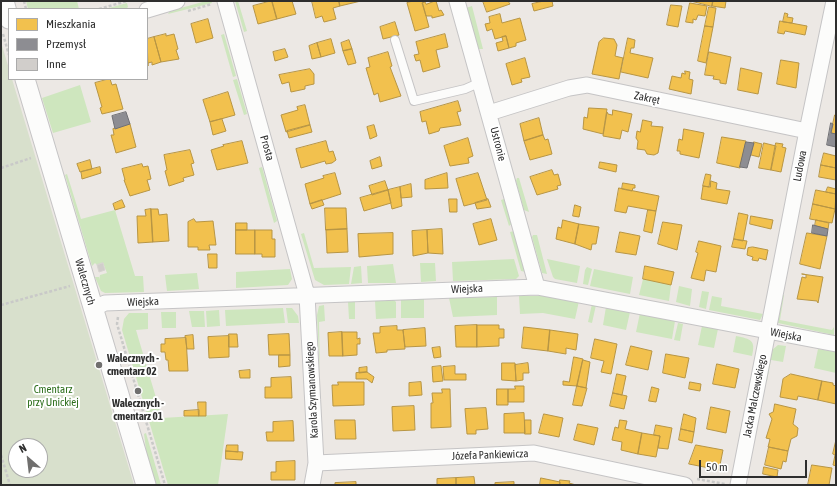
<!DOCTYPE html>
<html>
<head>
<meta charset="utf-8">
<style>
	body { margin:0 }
	#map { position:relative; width:837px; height:486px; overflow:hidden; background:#ece8e4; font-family:"Asap Condensed",sans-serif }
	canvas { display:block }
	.frame { position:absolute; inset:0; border:2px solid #2e2e2e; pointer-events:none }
	.legend { position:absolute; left:8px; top:8px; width:140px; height:72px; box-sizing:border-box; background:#fff; border:1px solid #ababab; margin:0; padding:5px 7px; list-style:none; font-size:12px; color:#2e2e2e }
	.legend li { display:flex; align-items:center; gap:8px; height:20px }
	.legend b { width:20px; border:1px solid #ababab }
	.north { position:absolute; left:8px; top:438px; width:40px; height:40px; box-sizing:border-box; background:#fff; border:1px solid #ababab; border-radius:50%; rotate:332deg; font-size:11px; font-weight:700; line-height:16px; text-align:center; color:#2e2e2e }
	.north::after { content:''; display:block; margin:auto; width:14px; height:18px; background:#706f6e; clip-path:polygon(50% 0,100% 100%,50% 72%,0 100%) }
	.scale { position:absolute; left:699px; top:460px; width:108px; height:18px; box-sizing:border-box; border:2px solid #2e2e2e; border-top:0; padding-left:5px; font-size:12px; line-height:14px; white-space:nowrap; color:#2e2e2e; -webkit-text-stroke:3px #fff; paint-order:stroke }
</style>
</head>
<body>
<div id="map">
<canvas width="837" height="486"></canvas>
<div class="frame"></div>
<ul class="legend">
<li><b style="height:11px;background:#f2c14e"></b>Mieszkania</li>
<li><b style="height:11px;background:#8d8d92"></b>Przemysł</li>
<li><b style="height:11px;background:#d1cecb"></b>Inne</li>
</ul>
<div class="north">N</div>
<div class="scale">50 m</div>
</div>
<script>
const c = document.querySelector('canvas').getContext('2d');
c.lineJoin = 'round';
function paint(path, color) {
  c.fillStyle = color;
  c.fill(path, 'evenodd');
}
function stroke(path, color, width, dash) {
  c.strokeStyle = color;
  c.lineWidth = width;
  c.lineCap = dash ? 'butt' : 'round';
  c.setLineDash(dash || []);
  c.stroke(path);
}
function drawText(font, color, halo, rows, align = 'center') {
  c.font = font + ' "Asap Condensed",sans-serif';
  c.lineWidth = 4;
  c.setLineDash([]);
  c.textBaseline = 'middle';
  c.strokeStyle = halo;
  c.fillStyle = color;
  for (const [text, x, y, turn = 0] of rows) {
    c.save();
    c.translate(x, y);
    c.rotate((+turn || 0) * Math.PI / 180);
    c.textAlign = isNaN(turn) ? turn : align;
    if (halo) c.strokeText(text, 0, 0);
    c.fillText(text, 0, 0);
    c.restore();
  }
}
const green = new Path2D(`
	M 26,1 L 77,1 L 79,9 L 28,9 Z
	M 206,1 L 211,1 L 212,3 L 168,14 L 170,11 Z
	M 235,1 L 238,1 L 247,31 L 244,32 Z
	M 127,3 L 128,7 L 126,9 L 105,9 Z
	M 472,6 L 483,49 L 478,49 L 466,8 Z
	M 224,34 L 236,76 L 233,77 L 221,35 Z
	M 237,79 L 247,114 L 244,115 L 233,80 Z
	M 80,85 L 91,122 L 53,133 L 42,98 Z
	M 262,167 L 277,221 L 274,223 L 259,168 Z
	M 67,174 L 81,219 L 115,210 L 135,276 L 143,276 L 144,292 L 105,293 L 101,291 L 95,277 L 99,277 L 99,280 L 100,275 L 107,273 L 103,263 L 97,265 L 95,263 L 92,266 L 65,175 Z
	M 517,178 L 519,178 L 529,212 L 524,210 L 516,181 Z
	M 507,198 L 514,222 L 509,226 L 501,200 Z
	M 514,231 L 526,272 L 521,271 L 510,232 Z
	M 304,233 L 314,268 L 351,267 L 349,284 L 324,285 L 315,280 L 301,234 Z
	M 533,235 L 537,235 L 547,274 L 542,273 L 532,237 Z
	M 514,259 L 519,276 L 516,279 L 453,281 L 452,262 Z
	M 547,259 L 580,266 L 577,283 L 555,279 L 553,277 Z
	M 420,263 L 435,263 L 436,281 L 421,282 Z
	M 393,264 L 396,283 L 368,283 L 367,266 Z
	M 361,266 L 362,283 L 351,284 L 354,267 Z
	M 587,267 L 592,269 L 588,285 L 583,284 L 585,270 Z
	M 290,269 L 292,279 L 288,285 L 236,288 L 236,272 Z
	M 594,269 L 633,277 L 630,294 L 590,286 Z
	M 197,273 L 199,289 L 167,291 L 165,275 Z
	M 643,279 L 671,285 L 669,301 L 639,295 Z
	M 679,286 L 692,289 L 690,306 L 676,302 Z
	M 702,291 L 709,292 L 706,309 L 699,307 Z
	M 782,295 L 784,295 L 780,320 L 832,330 L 834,327 L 834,335 L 778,323 Z
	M 519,296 L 547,296 L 579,301 L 575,319 L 543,313 L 520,314 Z
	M 712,296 L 722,298 L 721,306 L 763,314 L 760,320 L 709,310 Z
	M 497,297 L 497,315 L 453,317 L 449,298 Z
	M 424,299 L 424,318 L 401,318 L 401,300 Z
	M 394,300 L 396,302 L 396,318 L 376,319 L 375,301 Z
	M 348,302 L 355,302 L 355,319 L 349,319 Z
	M 592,304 L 596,305 L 592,323 L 588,322 Z
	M 324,305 L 325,321 L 319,322 L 320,374 L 317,315 L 319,306 Z
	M 606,307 L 630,312 L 626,330 L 603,325 Z
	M 283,308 L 285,323 L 226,326 L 225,310 Z
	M 286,308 L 292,308 L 298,316 L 299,323 L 288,323 Z
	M 219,310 L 220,326 L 207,327 L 206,311 Z
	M 189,311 L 204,311 L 205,327 L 192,327 Z
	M 161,312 L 176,312 L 176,328 L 162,328 Z
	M 129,313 L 148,313 L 148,329 L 136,330 L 162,418 L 228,414 L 218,485 L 168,485 L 122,330 L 124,319 Z
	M 640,313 L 675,321 L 672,339 L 636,332 Z
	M 678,323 L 683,324 L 680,341 L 674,340 Z
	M 702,326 L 718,329 L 714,348 L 698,345 Z
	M 736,336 C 751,339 756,340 752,356 L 733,352 Z
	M 778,345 L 786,346 L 783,362 L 771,360 L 767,381 L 765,380 L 772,350 Z
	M 818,349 L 836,352 L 836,373 L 814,368 Z
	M 146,433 L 161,485 L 155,485 L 147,457 L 144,434 Z`);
const cemetery = new Path2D(`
	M 1,42 L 9,69 L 9,79 L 12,79 L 134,485 L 1,485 ZM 16,446 L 40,446 L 40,470 L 16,470 Z`);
const homes = new Path2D(`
	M 272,1 L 292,1 L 296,14 L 277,19 Z
	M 272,1 L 277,19 L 258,24 L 253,6 Z
	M 312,1 L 339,1 L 340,6 L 333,8 L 336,19 L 324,22 L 322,16 L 316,18 Z
	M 339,1 L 361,1 L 340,6 Z
	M 413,1 L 422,1 L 429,27 L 415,31 L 407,3 Z
	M 436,1 L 439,11 L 441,10 L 444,15 L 432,18 L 432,16 L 426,16 L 422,3 L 425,2 L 426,4 Z
	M 483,1 L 508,1 L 510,4 L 487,12 Z
	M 544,1 L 552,1 L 553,6 L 534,11 L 532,4 Z
	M 691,1 L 713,1 L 712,6 Z
	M 713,1 L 726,1 L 725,8 L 712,6 Z
	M 690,3 L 707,6 L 705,16 L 698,15 L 696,20 L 693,19 L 693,23 L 686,22 Z
	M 671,5 L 682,6 L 678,27 L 667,25 Z
	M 709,7 L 716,8 L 713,27 L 705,26 Z
	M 785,13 L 788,14 L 787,17 L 793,18 L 792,23 L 783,22 Z
	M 500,14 L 502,23 L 520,18 L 526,40 L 516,43 L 516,46 L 509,48 L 506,36 L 495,39 L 492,29 L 487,31 L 485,24 L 490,23 L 489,17 Z
	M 208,19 L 213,38 L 196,43 L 191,24 Z
	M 780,21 L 807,26 L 805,35 L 785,31 L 784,34 L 778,33 Z
	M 395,22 L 399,35 L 383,39 L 380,27 Z
	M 705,26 L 713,27 L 706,63 L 698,61 Z
	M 166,34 L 166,36 L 174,34 L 178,49 L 176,50 L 179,59 L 161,62 L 154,37 Z
	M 445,34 L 448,47 L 436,50 L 440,67 L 423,72 L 420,60 L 416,61 L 414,55 L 419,54 L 416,42 Z
	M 506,36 L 509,48 L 498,51 L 496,43 L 503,41 L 502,37 Z
	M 154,37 L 161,62 L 152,65 L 152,62 L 148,63 L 148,66 L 147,39 Z
	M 604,38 L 614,39 L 617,45 L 615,56 L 623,58 L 619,79 L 592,74 L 599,42 Z
	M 628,38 L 635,40 L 634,48 L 631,48 L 630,53 L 653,58 L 648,78 L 621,72 Z
	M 331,39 L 335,53 L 321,57 L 317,43 Z
	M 349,40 L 352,49 L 343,51 L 341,43 Z
	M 317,43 L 321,57 L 312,59 L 309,46 Z
	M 285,49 L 288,57 L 275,61 L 273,52 Z
	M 352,49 L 356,63 L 348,65 L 343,51 Z
	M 388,52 L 392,66 L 390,67 L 401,96 L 380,102 L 378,93 L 374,95 L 366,68 L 370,67 L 368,58 Z
	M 709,52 L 731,57 L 726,84 L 720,83 L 720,80 L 713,79 L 714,76 L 705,75 Z
	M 525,58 L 530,77 L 521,79 L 522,82 L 512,85 L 506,64 Z
	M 781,60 L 799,63 L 796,88 L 777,84 Z
	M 741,68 L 762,73 L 758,94 L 738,90 Z
	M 310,69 L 314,74 L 314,84 L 305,86 L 305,89 L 291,92 L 289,82 L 282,84 L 279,75 Z
	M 685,71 L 690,72 L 689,79 L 693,80 L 691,94 L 669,89 L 672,76 L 681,78 L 682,73 L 685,74 Z
	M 110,79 L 112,85 L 116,84 L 123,109 L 102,114 L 100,108 L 102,107 L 95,83 Z
	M 228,92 L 235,115 L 210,122 L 203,100 Z
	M 458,101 L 461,111 L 457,112 L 461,125 L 440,128 L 439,131 L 429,134 L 426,121 L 422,122 L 420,112 Z
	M 305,105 L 310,125 L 286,132 L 281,115 L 298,110 L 297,107 Z
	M 589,108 L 607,109 L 603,134 L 583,129 L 584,117 L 587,118 Z
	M 613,110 L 632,114 L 628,132 L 622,130 L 620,139 L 603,136 L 607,112 L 608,114 L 612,115 Z
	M 835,115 L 836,115 L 836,134 L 831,133 Z
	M 539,118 L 543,135 L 524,141 L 520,124 Z
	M 222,119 L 226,131 L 213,135 L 210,122 Z
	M 643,120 L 652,122 L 651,126 L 663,127 L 658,153 L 654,155 L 647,154 L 645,150 L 637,149 L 638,141 L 636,138 L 637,131 L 640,132 Z
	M 130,124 L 136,147 L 116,153 L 111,135 L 114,135 L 113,129 Z
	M 310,125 L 312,132 L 289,138 L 287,131 Z
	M 374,125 L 377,136 L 370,139 L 367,127 Z
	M 684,129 L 704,133 L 699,158 L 680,154 L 680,151 L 677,151 L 679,139 L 682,140 Z
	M 543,135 L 545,140 L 548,139 L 552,154 L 530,160 L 524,141 Z
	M 722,137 L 746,141 L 740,168 L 717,163 Z
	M 468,138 L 473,156 L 468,158 L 469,163 L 450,166 L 444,146 Z
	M 242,141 L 248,163 L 217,170 L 211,150 L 224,146 L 223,145 Z
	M 326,141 L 329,152 L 333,151 L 336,160 L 332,163 L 326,164 L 325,161 L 301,168 L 296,149 Z
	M 754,142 L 762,144 L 759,157 L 751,155 Z
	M 764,143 L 776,146 L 771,170 L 759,168 Z
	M 776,143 L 783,144 L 782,147 L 786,148 L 781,172 L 771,170 Z
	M 190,150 L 194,163 L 191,164 L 194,175 L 183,178 L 184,181 L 169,186 L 165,171 L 167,170 L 164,155 Z
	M 824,153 L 836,156 L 836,168 L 821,165 Z
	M 380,157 L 382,166 L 372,169 L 370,161 Z
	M 90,160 L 92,169 L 80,172 L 77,164 Z
	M 600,162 L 617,165 L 616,172 L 599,168 Z
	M 142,164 L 143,167 L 148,166 L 151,179 L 147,180 L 150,190 L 130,196 L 124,180 L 125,180 L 122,169 Z
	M 821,165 L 836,168 L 836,180 L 819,177 Z
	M 100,167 L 101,173 L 82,179 L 81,172 Z
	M 552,170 L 554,175 L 558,174 L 561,185 L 557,186 L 558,189 L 537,195 L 530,177 Z
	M 335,173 L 341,194 L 310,204 L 305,184 L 324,178 L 323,176 Z
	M 447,173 L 448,188 L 425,189 L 425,180 Z
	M 478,173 L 487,200 L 464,206 L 456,179 Z
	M 706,174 L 711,175 L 709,187 L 703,186 Z
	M 385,181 L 388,190 L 372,195 L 369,186 Z
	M 711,181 L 717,183 L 716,189 L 730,191 L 727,204 L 701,199 L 703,186 L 710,187 Z
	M 623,183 L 635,185 L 635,188 L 633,188 L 632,191 L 622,189 Z
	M 411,184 L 412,197 L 401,198 L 400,187 Z
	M 400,187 L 402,206 L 392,209 L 388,190 Z
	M 828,187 L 836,189 L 836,194 L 826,192 Z
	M 619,188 L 659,196 L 656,211 L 628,206 L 626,213 L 615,211 Z
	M 388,190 L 391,203 L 364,211 L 360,198 Z
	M 816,190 L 836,194 L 835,209 L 813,204 Z
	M 449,199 L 457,199 L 457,212 L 450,212 Z
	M 488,199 L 491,207 L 477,209 L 475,203 Z
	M 122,200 L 125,207 L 115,210 L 113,204 Z
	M 322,200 L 324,205 L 312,209 L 310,204 Z
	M 813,204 L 835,209 L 832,223 L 810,219 Z
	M 575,205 L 581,207 L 579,217 L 573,216 Z
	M 325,208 L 346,208 L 347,229 L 326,230 Z
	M 151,209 L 158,209 L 159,215 L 167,214 L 169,241 L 153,242 Z
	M 151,209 L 153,242 L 138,243 L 137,216 L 146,216 L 145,210 Z
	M 648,210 L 656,211 L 652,233 L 644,231 Z
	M 739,213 L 748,215 L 743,241 L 734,239 Z
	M 751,216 L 773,220 L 771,229 L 750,224 Z
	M 194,219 L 196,222 L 213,221 L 216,245 L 209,245 L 210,250 L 198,250 L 198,247 L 188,247 L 188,222 Z
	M 491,219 L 497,240 L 479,245 L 473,224 Z
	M 563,220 L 579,224 L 575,244 L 556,239 L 558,227 L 561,228 Z
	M 816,220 L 829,223 L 828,229 L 815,226 Z
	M 663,222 L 682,225 L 677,250 L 658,244 Z
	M 236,223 L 247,223 L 247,230 L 236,230 Z
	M 579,224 L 599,227 L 596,244 L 592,244 L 591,250 L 575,244 Z
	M 347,229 L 348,252 L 327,253 L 326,230 Z
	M 442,229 L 443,254 L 428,253 L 427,230 Z
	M 236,230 L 255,230 L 255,254 L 236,254 Z
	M 255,230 L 272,230 L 272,239 L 275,239 L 275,257 L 262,257 L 262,254 L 255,254 Z
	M 427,230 L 428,253 L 413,256 L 412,231 Z
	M 620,232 L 640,236 L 636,255 L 616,252 Z
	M 393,233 L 393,254 L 359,257 L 358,234 Z
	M 807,233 L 827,236 L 820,269 L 800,264 Z
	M 734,239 L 747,241 L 745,249 L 732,247 Z
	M 699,241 L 721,246 L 716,272 L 706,270 L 704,281 L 691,278 L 698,253 L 696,252 Z
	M 753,247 L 768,250 L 766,260 L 759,258 L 758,261 L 752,260 L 753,257 L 747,255 L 748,248 Z
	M 208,254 L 217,254 L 217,268 L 209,268 Z
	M 645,266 L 674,272 L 671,285 L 643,279 Z
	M 802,274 L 823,277 L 818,303 L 817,301 L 797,299 L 802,277 L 806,278 L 806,275 Z
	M 477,325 L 499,325 L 499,329 L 504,329 L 504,338 L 499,338 L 499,346 L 477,347 Z
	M 477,325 L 477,347 L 456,347 L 455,326 Z
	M 397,326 L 397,330 L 403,330 L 405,349 L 387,350 L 387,352 L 376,353 L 373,333 L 380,333 L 380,327 Z
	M 524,327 L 550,330 L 548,351 L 522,348 Z
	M 425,328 L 426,346 L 405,347 L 403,330 Z
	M 550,330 L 578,334 L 576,350 L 566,348 L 566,354 L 548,351 Z
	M 342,332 L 343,356 L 329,356 L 328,333 Z
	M 342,332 L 357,332 L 357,339 L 360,338 L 360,344 L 357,344 L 357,355 L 343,356 Z
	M 229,334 L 237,334 L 238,347 L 229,347 Z
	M 289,334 L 290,355 L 269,355 L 268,335 Z
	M 193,335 L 194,349 L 187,349 L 185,336 Z
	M 229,336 L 229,357 L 209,358 L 208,337 Z
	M 186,338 L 188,371 L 169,371 L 168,360 L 166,360 L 165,352 L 161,352 L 161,344 L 165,344 L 165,339 Z
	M 595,339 L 617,344 L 611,374 L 601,372 L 604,361 L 591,358 Z
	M 631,346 L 652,351 L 648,370 L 626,365 Z
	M 440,347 L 441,357 L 434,358 L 432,348 Z
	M 666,354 L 689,358 L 685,378 L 663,373 Z
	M 279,355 L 290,355 L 290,366 L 279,367 Z
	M 574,357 L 583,359 L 577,386 L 563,385 L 563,381 L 569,382 Z
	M 583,360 L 590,362 L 586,388 L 577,386 Z
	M 502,363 L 515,363 L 516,381 L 502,380 Z
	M 528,363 L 529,373 L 523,373 L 523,380 L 516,381 L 515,365 Z
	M 717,364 L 739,369 L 735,388 L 713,384 Z
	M 441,366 L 443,381 L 433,382 L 432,367 Z
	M 455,366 L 455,374 L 466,374 L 466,380 L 444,380 L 443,367 Z
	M 367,367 L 367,372 L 359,373 L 359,368 Z
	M 250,370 L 250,378 L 240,378 L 239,371 Z
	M 367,372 L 374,377 L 372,383 L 367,379 L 356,379 L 356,373 Z
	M 617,374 L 626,376 L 622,395 L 613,393 Z
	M 791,374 L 822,381 L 818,400 L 798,396 L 797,400 L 780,397 L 783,379 Z
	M 291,377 L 292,398 L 265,398 L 265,387 L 271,387 L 271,378 Z
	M 822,381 L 833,383 L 833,385 L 836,386 L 836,404 L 818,400 Z
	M 338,382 L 364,382 L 364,405 L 333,406 L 332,385 L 338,385 Z
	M 421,382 L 422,395 L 409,396 L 409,383 Z
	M 690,382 L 701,384 L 700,391 L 689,389 Z
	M 515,386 L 524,386 L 524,402 L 508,402 L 508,389 L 515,389 Z
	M 577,386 L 587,388 L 582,406 L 573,405 Z
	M 652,387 L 659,389 L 656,402 L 649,401 Z
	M 442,389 L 450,389 L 451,427 L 431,428 L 431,403 L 433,403 L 432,393 L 442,393 Z
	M 497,389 L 508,389 L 508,405 L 497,405 Z
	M 613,393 L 627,396 L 624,409 L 610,406 Z
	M 198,402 L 206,402 L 206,416 L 199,416 Z
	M 775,404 L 796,409 L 793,424 L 798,428 L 797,436 L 791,439 L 788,451 L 768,447 L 770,439 L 766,438 L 772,419 L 769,414 L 773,412 Z
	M 414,406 L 415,430 L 393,431 L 392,407 Z
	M 711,407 L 730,411 L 726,433 L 707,429 Z
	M 486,408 L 488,429 L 476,430 L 476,434 L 467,434 L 465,409 Z
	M 199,410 L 199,416 L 184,416 L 184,411 Z
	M 524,413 L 525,433 L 504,433 L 504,414 Z
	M 544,414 L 563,418 L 559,437 L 539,433 Z
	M 684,414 L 696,418 L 694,432 L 681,429 Z
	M 335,420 L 355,420 L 356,439 L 336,439 Z
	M 525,420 L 531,420 L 531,434 L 525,434 Z
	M 620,420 L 627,421 L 625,429 L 642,433 L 638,454 L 621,450 L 622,442 L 612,440 L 615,427 L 618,428 Z
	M 293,421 L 294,441 L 267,441 L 266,432 L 273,432 L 273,422 Z
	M 578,424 L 598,428 L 594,445 L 574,440 Z
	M 656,425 L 672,428 L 668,449 L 658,448 L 660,436 L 654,435 Z
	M 681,429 L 694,432 L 692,443 L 679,440 Z
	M 642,433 L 660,436 L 656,457 L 638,454 Z
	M 836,440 L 836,466 L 833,465 L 835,455 L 833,454 Z
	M 227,445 L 238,445 L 238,452 L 226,451 Z
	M 696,445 L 723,450 L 719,470 L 689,464 Z
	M 769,447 L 788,451 L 786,462 L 783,461 L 781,469 L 765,465 Z
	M 226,451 L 243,452 L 242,460 L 226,459 Z
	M 295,461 L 295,480 L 271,480 L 271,472 L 276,472 L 276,462 Z
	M 812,465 L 832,468 L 829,485 L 808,485 Z
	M 764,467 L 778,470 L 777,477 L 763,474 Z
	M 474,477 L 475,485 L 456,485 L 456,478 Z
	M 456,478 L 456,485 L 437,485 L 437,479 Z
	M 541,478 L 560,482 L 560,485 L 540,485 Z
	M 560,480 L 570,481 L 569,483 L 576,485 L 560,485 Z
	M 356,482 L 356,485 L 335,485 L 335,483 Z
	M 514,482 L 514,485 L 495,485 L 495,483 Z`);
const industry = new Path2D(`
	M 126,112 L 130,124 L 115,129 L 112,116 Z
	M 831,123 L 833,124 L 831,133 L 836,134 L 836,147 L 827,145 Z
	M 746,142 L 754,143 L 747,168 L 740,167 Z
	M 813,225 L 828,229 L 827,236 L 812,233 Z`);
const building = new Path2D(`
	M 103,263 L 105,270 L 99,272 L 97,265 Z`);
const path = new Path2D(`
	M 24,1 L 26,9
	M 99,9 L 127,1
	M 188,11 L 212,4
	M 3,34 L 9,55
	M 1,168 L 31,158
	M 1,305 L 70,286
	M 118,317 L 117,324 L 165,485
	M 1,455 L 10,485
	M 697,479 L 725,484`);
const service = new Path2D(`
	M 395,40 L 414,101 L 465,89 L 481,82`);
const minor = new Path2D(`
	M 225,1 L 307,295 L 316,463 L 312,485
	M 457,1 L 537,287
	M 147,10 L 177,1
	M 489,113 L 569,88 L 587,85 L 807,131
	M 93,309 L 105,303 L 537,287 L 836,344
	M 316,463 L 534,453 L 685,485
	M 738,485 L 807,131 L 834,1`);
const tertiary = new Path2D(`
	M 4,1 L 9,19
	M 25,79 L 146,485`);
const markers = [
	[99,365,4,"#706f6e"],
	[138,391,4,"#706f6e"]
];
const streetNames = [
	["Zakręt",647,98,12],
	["Ustronie",498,144,75],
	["Prosta",267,148,74],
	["Ludowa",800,166,-79],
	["Walecznych",85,282,74],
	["Wiejska",467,289,-2],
	["Wiejska",143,302,-2],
	["Wiejska",786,335,11],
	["Karola Szymanowskiego",312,390,-93],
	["Jacka Malczewskiego",755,396,-79],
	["Józefa Pankiewicza",490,455,-2]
];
const poiNames = [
	["Walecznych -",107,359],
	["cmentarz 02",107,372],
	["Walecznych -",138,404,"center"],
	["cmentarz 01",138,417,"center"]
];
const parkNames = [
	["Cmentarz",53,390],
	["przy Unickiej",53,403]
];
paint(green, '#cee6be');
paint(cemetery, '#d8e0cc');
paint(homes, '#f2c14e');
stroke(homes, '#b79544', 1);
paint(industry, '#8d8d92');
stroke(industry, '#707074', 1);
paint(building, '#d1cecb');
stroke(building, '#d7d4d0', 1);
stroke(service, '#c5c4c5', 10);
stroke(minor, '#c5c4c5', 17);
stroke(tertiary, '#c5c4c5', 21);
stroke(path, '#c9c9c8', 2.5, [3, 2]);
stroke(service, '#fcfcfb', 8);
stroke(minor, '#fcfcfb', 15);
stroke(tertiary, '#fcfcfb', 19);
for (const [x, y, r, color] of markers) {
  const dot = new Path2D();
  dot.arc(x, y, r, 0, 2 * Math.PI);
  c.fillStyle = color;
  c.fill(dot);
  stroke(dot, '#fff', 1.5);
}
drawText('11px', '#2e2e2e', '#fff', streetNames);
drawText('bold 11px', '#2e2e2e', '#fff', poiNames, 'left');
drawText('11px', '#2c6e1b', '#fff', parkNames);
</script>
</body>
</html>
